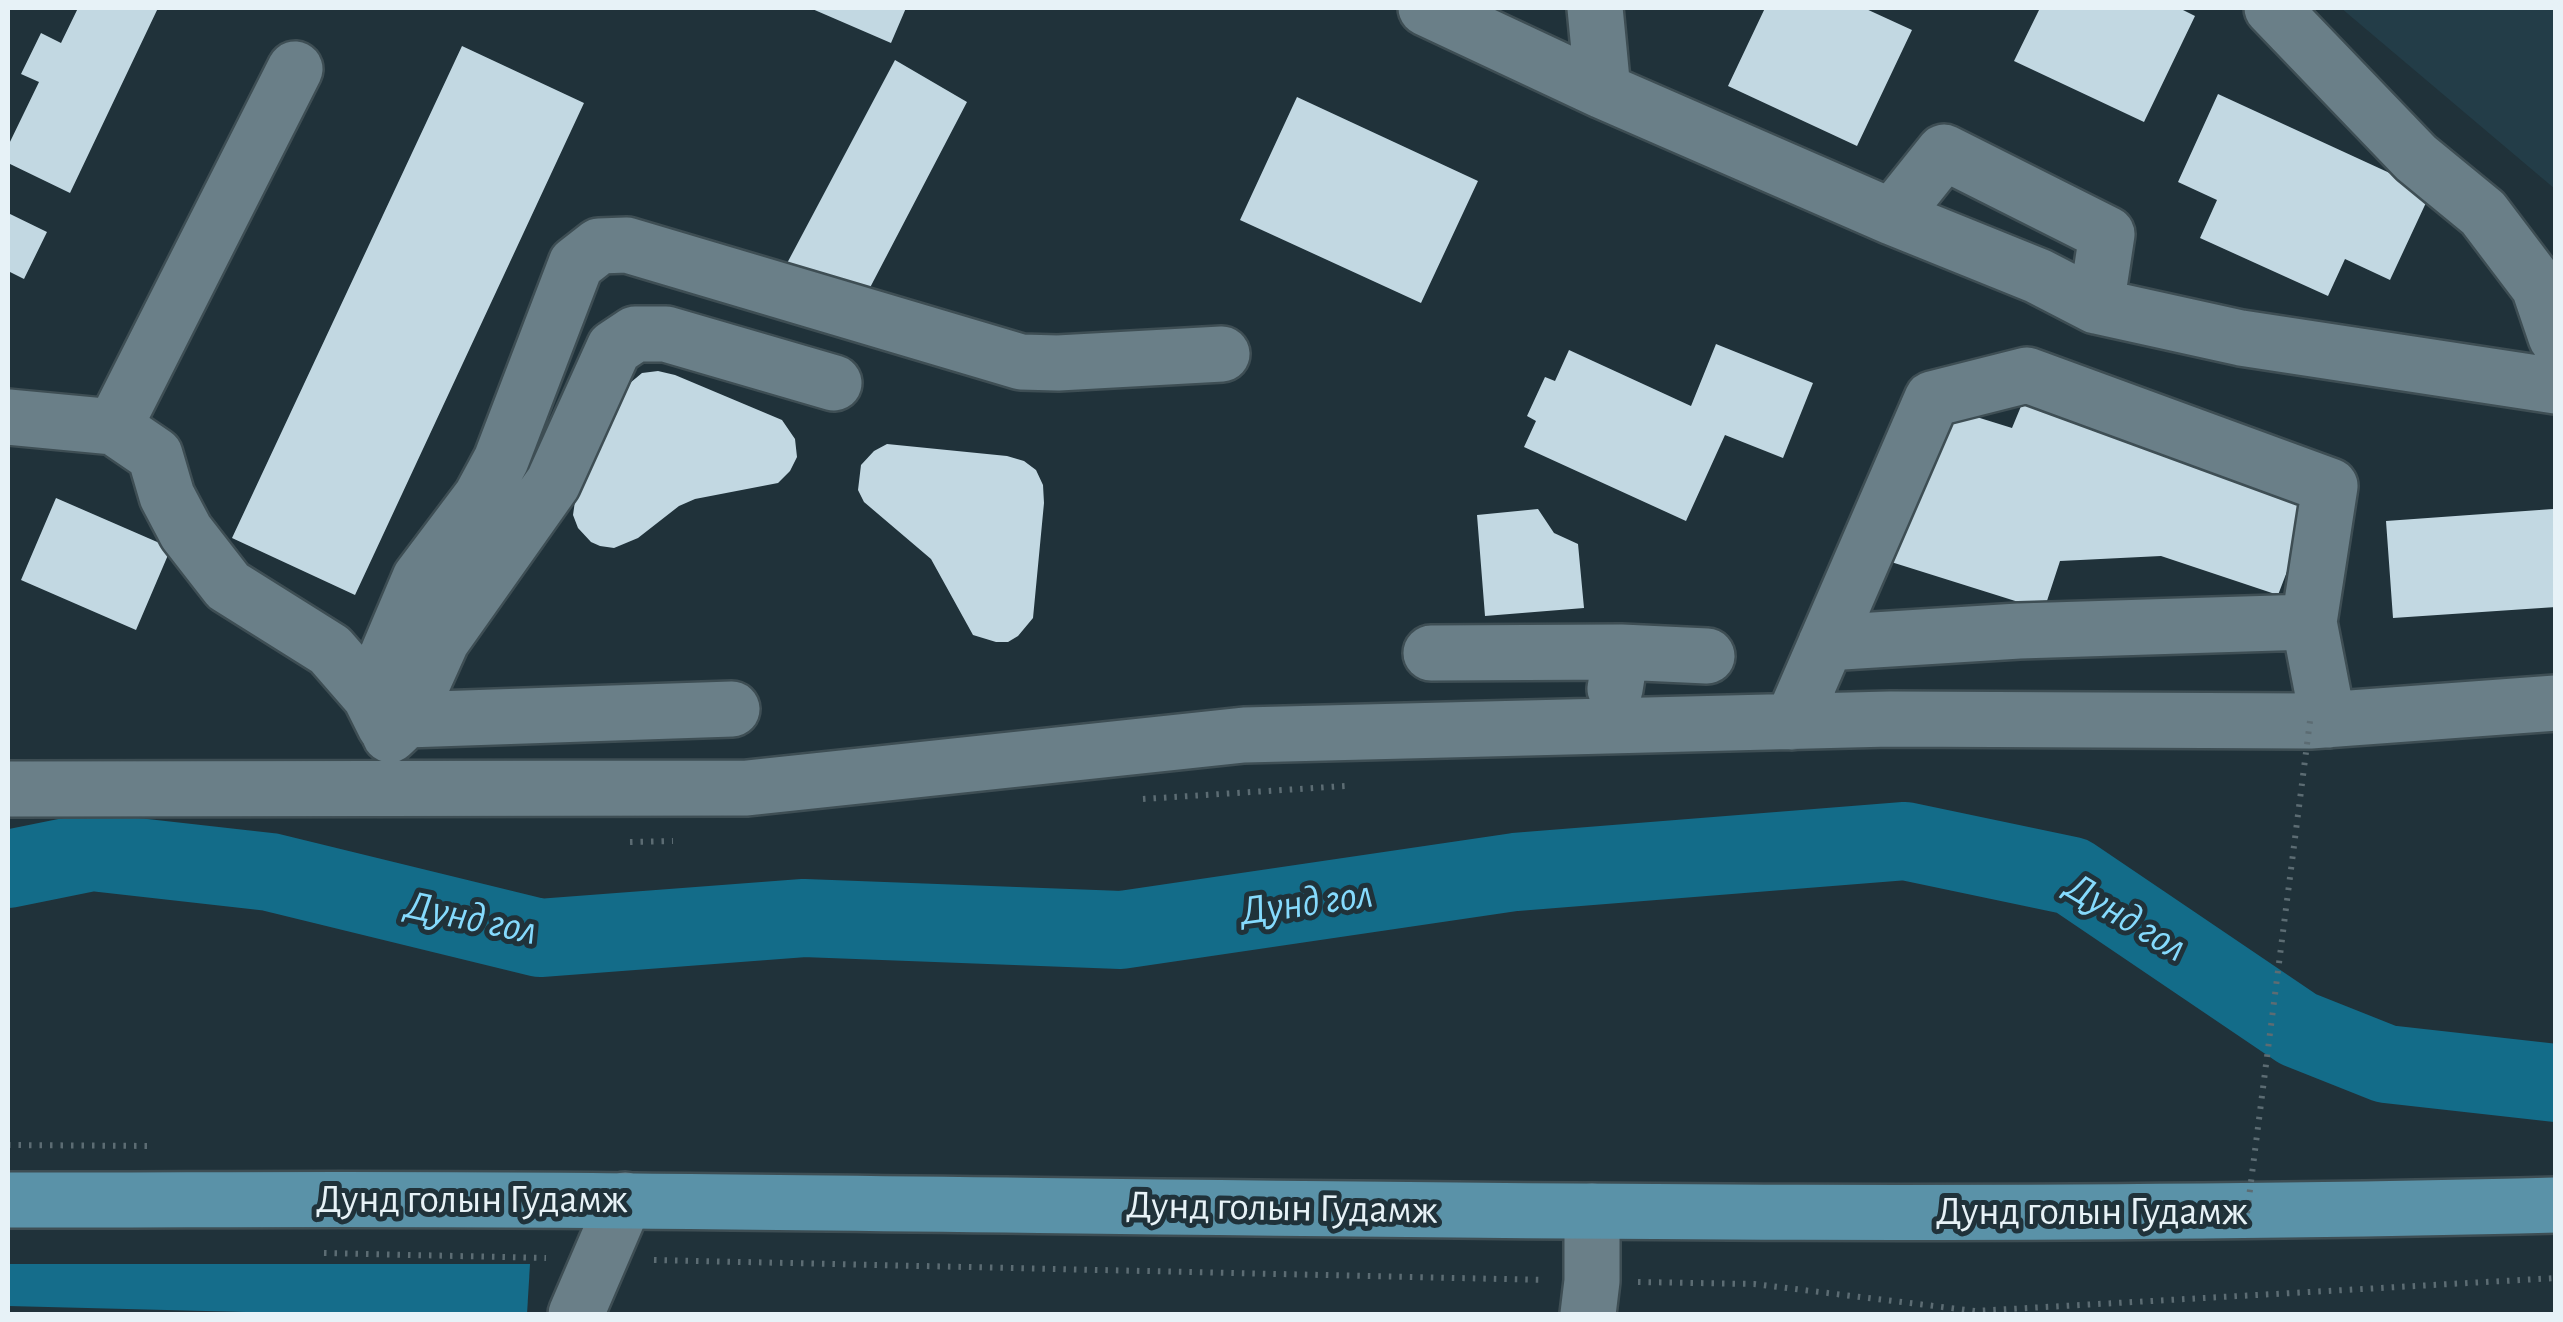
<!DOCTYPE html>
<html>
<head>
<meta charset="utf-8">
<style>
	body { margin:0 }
	#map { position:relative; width:2563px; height:1322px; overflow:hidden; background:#20323a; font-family:"Alegreya Sans",sans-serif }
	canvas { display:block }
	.frame { position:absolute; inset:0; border:10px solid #e7f2f7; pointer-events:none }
</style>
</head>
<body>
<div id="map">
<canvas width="2563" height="1322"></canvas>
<div class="frame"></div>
</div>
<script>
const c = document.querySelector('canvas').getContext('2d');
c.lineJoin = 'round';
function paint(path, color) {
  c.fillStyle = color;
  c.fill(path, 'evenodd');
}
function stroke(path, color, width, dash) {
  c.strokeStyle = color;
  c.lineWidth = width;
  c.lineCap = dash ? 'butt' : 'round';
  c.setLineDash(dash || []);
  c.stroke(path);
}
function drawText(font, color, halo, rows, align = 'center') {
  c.font = font + ' "Alegreya Sans",sans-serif';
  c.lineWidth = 10;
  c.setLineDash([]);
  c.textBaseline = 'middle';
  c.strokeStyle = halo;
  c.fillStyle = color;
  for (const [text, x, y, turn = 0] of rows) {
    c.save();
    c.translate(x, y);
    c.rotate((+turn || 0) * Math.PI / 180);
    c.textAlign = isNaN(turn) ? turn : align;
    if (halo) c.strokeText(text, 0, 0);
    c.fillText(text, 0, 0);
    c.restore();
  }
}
const built = new Path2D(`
	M 2341,8 L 2555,8 L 2555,189 Z`);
const forest = new Path2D(`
	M 8,1264 L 530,1264 L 527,1314 L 324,1314 L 8,1306 Z`);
const river = new Path2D(`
	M 8,869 L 92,852 L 270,872 L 540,938 L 804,918 L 1121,930 L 1515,872 L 1905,841 L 2072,876 L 2298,1029 L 2386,1064 L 2556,1083`);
const building = new Path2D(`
	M 78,8 L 158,8 L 70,193 L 8,163 L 8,146 L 39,82 L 21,74 L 41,33 L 61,43 Z
	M 810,8 L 906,8 L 891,43 Z
	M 1765,8 L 1864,8 L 1912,30 L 1857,146 L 1728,86 Z
	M 2040,8 L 2179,8 L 2195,16 L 2144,122 L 2014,61 Z
	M 462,46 L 584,103 L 355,595 L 232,538 Z
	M 895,60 L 967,102 L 851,324 L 776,284 Z
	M 2218,94 L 2431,192 L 2390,280 L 2345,259 L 2328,296 L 2200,238 L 2217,200 L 2178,182 Z
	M 1297,97 L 1478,181 L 1421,303 L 1240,220 Z
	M 8,213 L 47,232 L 24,279 L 8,271 Z
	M 1716,344 L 1813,383 L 1783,458 L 1725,435 L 1686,521 L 1524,447 L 1536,421 L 1527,416 L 1545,377 L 1555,381 L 1569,350 L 1691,406 Z
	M 658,371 L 675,375 L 782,420 L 795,439 L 797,457 L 790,471 L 778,483 L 695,499 L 679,506 L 638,538 L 614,548 L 600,546 L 591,542 L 578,528 L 573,515 L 575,501 L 624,388 L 642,373 Z
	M 2029,387 L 2319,488 L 2278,595 L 2161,556 L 2060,561 L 2044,610 L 1888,561 L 1938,405 L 2012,428 Z
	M 887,444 L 1007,456 L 1024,461 L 1036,470 L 1043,485 L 1044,503 L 1033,618 L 1018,636 L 1008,642 L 996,642 L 973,635 L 931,559 L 864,502 L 858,490 L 861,465 L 874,451 Z
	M 56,498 L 171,548 L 136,630 L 21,580 Z
	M 1538,509 L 1554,533 L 1578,544 L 1584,608 L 1485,616 L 1477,515 Z
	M 2553,509 L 2556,607 L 2393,618 L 2386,521 Z`);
const path = new Path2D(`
	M 1143,799 L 1345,786
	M 630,842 L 673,841
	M 8,1145 L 154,1146
	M 324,1253 L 546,1258
	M 654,1260 L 1546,1280
	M 1638,1282 L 1754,1284 L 1975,1311 L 2556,1278`);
const minor = new Path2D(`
	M 1426,8 L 1603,91 L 1892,217 L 2038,276 L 2096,306 L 2241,338 L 2556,386
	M 1595,8 L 1603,91
	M 2272,8 L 2416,158 L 2483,213 L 2539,287 L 2556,337
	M 1892,217 L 1944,152 L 2107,234 L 2096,306
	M 8,417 L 114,427 L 295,69
	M 114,427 L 155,455 L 167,496 L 186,532 L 228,586 L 330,650 L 370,696 L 385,726
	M 1826,643 L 2019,631 L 2309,622
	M 1431,653 L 1621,652
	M 1615,689 L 1621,652 L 1707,656
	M 370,696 L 420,578 L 481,497 L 501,460 L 576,264 L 599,246 L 627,245 L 1021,362 L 1058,363 L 1222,354
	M 406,720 L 732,709
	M 1792,722 L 1932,399 L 2027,375 L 2330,486 L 2309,622 L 2328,720
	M 390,735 L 406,720 L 442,640 L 553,483 L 614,348 L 635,334 L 666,334 L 834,383
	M 8,789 L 747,788 L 1244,735 L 1890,719 L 2310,721 L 2556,703
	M 576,1314 L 625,1200
	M 1588,1314 L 1592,1281 L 1592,1211`);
const major = new Path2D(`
	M 8,1200 C 217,1200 426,1198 635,1201 C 1275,1207 1915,1221 2556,1205`);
const pathBridge = new Path2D(`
	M 2247,1213 L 2310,721`);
const streetNames = [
	["Дунд голын Гудамж",472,1200],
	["Дунд голын Гудамж",1282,1208,1],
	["Дунд голын Гудамж",2092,1212]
];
const waterNames = [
	["Дунд гол",1306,903,-8],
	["Дунд гол",2126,917,31],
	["Дунд гол",471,918,12]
];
paint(built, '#233d48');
paint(forest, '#156d8b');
stroke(river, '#136c89', 78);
paint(building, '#c2d8e2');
stroke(minor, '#3e4e54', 60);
stroke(major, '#3e4e54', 60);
stroke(path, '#5c6c73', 6, [2.5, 8]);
stroke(minor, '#6a7f88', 55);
stroke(major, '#5a92a8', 55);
stroke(pathBridge, '#5c6c73', 6, [2.5, 8]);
drawText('40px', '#e7f2f7', '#20323a', streetNames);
drawText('italic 42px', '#85dafd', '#20323a', waterNames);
</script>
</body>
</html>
